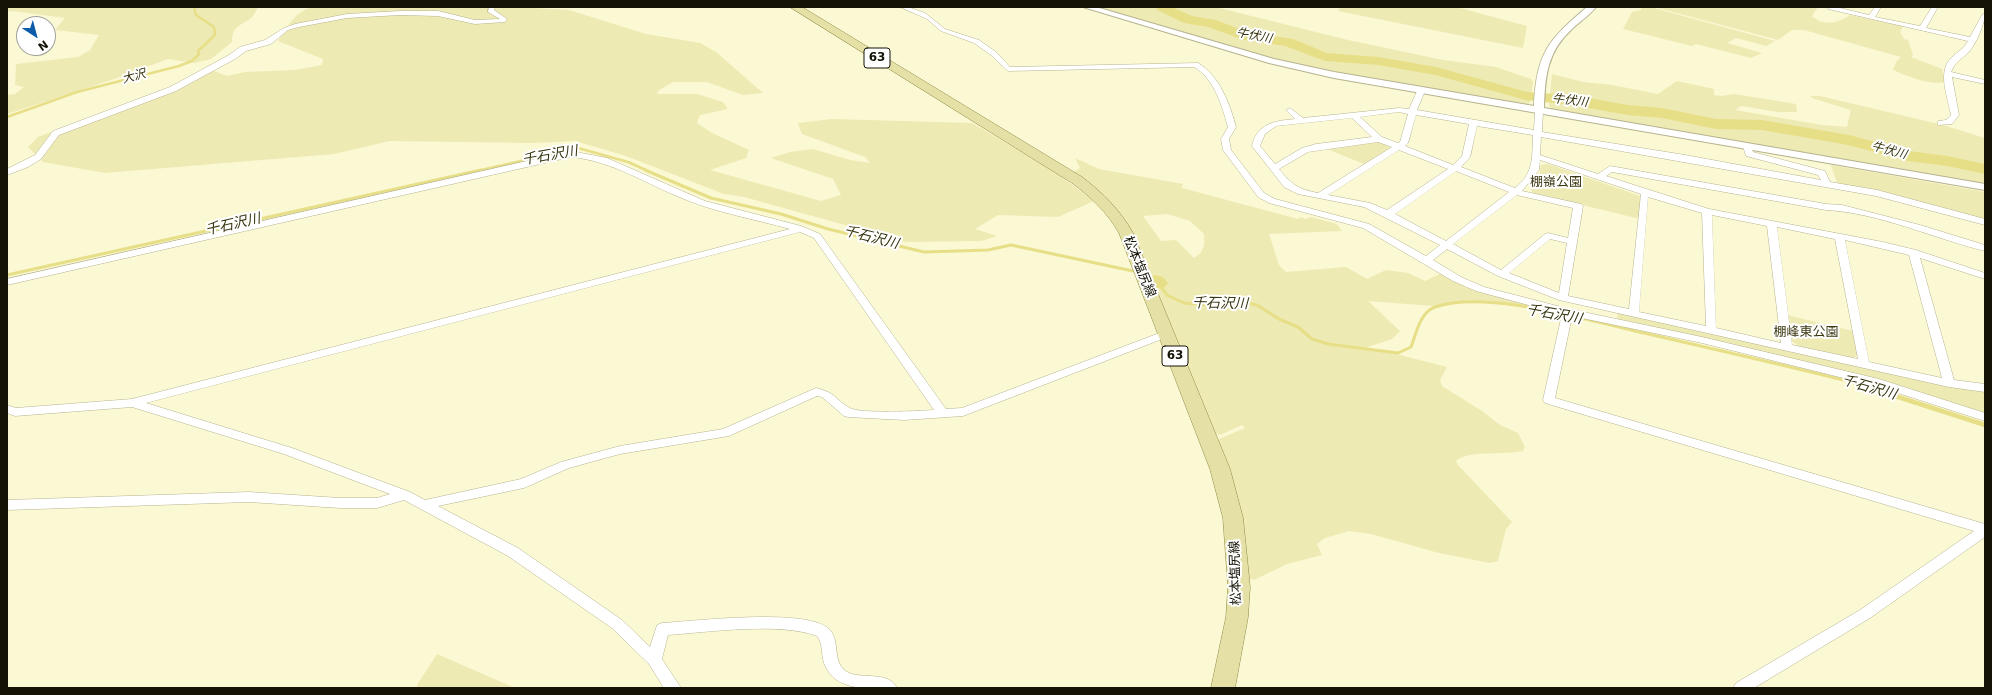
<!DOCTYPE html>
<html>
<head>
<meta charset="utf-8">
<style>
	body { margin:0 }
	#map { position:relative; width:1992px; height:695px; overflow:hidden; background:#fbf8d4; font-family:"DejaVu Sans",sans-serif }
	canvas { display:block }
	.frame { position:absolute; inset:0; border:8px solid #141306; pointer-events:none }
	.north { position:absolute; left:16px; top:16px; width:40px; height:40px; box-sizing:border-box; background:#fff; border:1px solid #a1a19b; border-radius:50%; rotate:144deg; font-size:11px; font-weight:700; line-height:16px; text-align:center; color:#141306 }
	.north::after { content:''; display:block; margin:auto; width:14px; height:18px; background:#0d5caa; clip-path:polygon(50% 0,100% 100%,50% 72%,0 100%) }
</style>
</head>
<body>
<div id="map">
<canvas width="1992" height="695"></canvas>
<div class="frame"></div>
<div class="north">N</div>
</div>
<script>
const c = document.querySelector('canvas').getContext('2d');
c.lineJoin = 'round';
function paint(path, color) {
  c.fillStyle = color;
  c.fill(path, 'evenodd');
}
function stroke(path, color, width, dash) {
  c.strokeStyle = color;
  c.lineWidth = width;
  c.lineCap = dash ? 'butt' : 'round';
  c.setLineDash(dash || []);
  c.stroke(path);
}
function drawText(font, color, halo, rows, align = 'center') {
  c.font = font + ' "DejaVu Sans","Noto Sans JP",sans-serif';
  c.lineWidth = 4;
  c.setLineDash([]);
  c.textBaseline = 'middle';
  c.strokeStyle = halo;
  c.fillStyle = color;
  for (const [text, x, y, turn = 0] of rows) {
    c.save();
    c.translate(x, y);
    c.rotate((+turn || 0) * Math.PI / 180);
    c.textAlign = isNaN(turn) ? turn : align;
    if (halo) c.strokeText(text, 0, 0);
    c.fillText(text, 0, 0);
    c.restore();
  }
}
const green = new Path2D(`
	M 7,7 L 258,7 C 256,10 254,16 251,18 C 240,26 232,26 232,42 L 211,59 L 194,63 L 168,59 L 117,78 L 7,114 L 7,95 L 15,94 L 24,87 L 15,85 L 16,64 L 78,57 L 90,50 L 99,35 L 55,30 L 65,18 L 13,11 L 7,12 Z
	M 313,7 L 537,7 L 535,8 L 569,10 L 646,34 L 700,43 L 716,52 L 763,93 L 743,95 L 707,82 L 673,82 L 659,90 L 657,94 L 697,94 L 723,102 L 728,109 L 700,115 L 697,123 L 712,133 L 749,150 L 746,158 L 710,170 L 821,201 L 841,195 L 833,179 L 771,158 L 790,152 L 813,149 L 850,160 L 870,163 L 865,157 L 802,134 L 798,123 L 832,119 L 972,123 L 1049,168 L 1094,201 L 1058,217 L 998,215 L 975,229 L 997,236 L 981,241 L 906,242 L 744,197 L 724,194 L 626,156 L 575,141 L 532,143 L 390,141 L 334,154 L 105,173 L 43,162 L 28,147 L 38,137 L 214,71 L 227,76 L 245,72 L 295,70 L 322,65 L 323,59 L 278,41 C 288,26 295,11 313,7 Z
	M 1094,7 L 1215,7 L 1348,40 L 1443,60 L 1496,67 L 1531,79 L 1533,82 L 1530,103 L 1529,103 L 1528,107 C 1443,92 1356,81 1272,59 C 1212,43 1154,22 1094,7 Z
	M 1341,7 L 1456,7 L 1527,26 L 1523,48 L 1338,11 Z
	M 1641,7 L 1650,7 L 1775,41 L 1766,46 L 1736,38 L 1727,43 L 1762,53 L 1751,58 L 1696,44 L 1692,46 L 1623,29 L 1632,12 L 1641,10 Z
	M 1654,7 L 1818,7 L 1812,16 C 1824,27 1839,23 1850,15 L 1903,26 L 1900,32 L 1904,39 L 1908,40 L 1913,55 L 1911,57 L 1942,69 L 1945,82 C 1930,86 1907,76 1893,70 L 1896,62 L 1901,57 L 1804,30 L 1792,30 L 1778,40 Z
	M 1552,74 L 1583,82 L 1612,85 L 1658,94 L 1677,81 L 1714,89 L 1714,95 L 1721,96 L 1734,94 L 1796,104 L 1797,112 L 1778,112 L 1741,106 L 1735,110 L 1822,125 L 1847,127 L 1851,110 L 1812,98 L 1811,96 L 1820,96 L 1943,125 L 1985,138 L 1985,185 L 1806,153 L 1550,111 L 1550,107 L 1549,106 Z
	M 1374,142 L 1381,142 L 1390,148 L 1364,164 L 1322,147 Z
	M 1075,158 L 1099,169 L 1183,184 L 1182,188 L 1298,219 L 1300,217 L 1306,219 L 1311,217 L 1337,224 L 1342,231 L 1269,234 L 1279,265 L 1286,272 L 1346,267 L 1367,279 L 1386,270 L 1408,273 L 1425,281 L 1442,273 L 1467,288 L 1561,313 L 1478,301 L 1433,306 L 1368,301 L 1400,331 L 1392,339 L 1362,349 L 1396,354 L 1447,367 L 1440,380 L 1442,386 L 1482,411 L 1500,425 L 1518,433 L 1525,447 L 1523,451 C 1505,455 1468,450 1456,461 L 1458,465 L 1512,522 L 1506,529 L 1498,561 L 1490,563 L 1439,553 L 1371,534 L 1349,531 L 1325,538 L 1317,544 L 1322,555 L 1287,564 L 1254,580 L 1247,577 L 1217,440 L 1245,428 L 1242,425 L 1220,435 L 1214,433 L 1126,223 L 1108,201 L 1072,173 L 1080,168 ZM 1167,214 L 1190,221 L 1204,234 C 1205,246 1204,252 1194,258 L 1176,240 L 1161,241 L 1143,216 Z
	M 1548,164 L 1640,196 L 1640,219 L 1533,193 L 1530,188 L 1539,177 L 1541,165 Z
	M 1831,165 L 1985,192 L 1985,221 L 1937,206 L 1837,183 Z
	M 1618,312 L 1985,391 L 1985,413 L 1874,379 L 1751,349 L 1617,319 Z
	M 1787,315 L 1853,331 L 1859,355 L 1853,358 L 1799,346 L 1790,340 Z
	M 437,654 L 515,688 L 418,688 L 417,685 Z`);
const streamFar2 = new Path2D(`
	M 7,117 L 77,92 L 179,66 L 192,61 L 199,54 L 198,51 L 215,35 L 214,27 L 196,15 L 194,7
	M 477,171 L 578,148 L 628,162 L 648,171`);
const streamFar1 = new Path2D(`
	M 645,170 L 711,198 L 781,214 L 828,229 L 924,252 L 988,250 L 1011,245 L 1133,271
	M 7,275 L 481,170
	M 1158,283 L 1167,295 L 1184,303 L 1206,305 L 1248,303 L 1257,305 L 1279,319 L 1298,327 L 1312,339 L 1328,344 L 1398,353 L 1411,347 C 1416,334 1420,312 1435,307 C 1486,290 1583,319 1635,331 C 1714,349 1793,367 1871,387 L 1895,396`);
const stream = new Path2D(`
	M 1892,395 L 1985,425`);
const river = new Path2D(`
	M 1156,7 L 1172,7 L 1192,16 L 1216,20 L 1247,32 L 1293,39 L 1327,53 L 1378,57 L 1436,67 L 1527,92 L 1572,95 L 1628,105 L 1662,108 L 1716,119 L 1762,120 L 1849,135 L 1909,151 L 1947,156 L 1985,164 L 1985,174 L 1947,166 L 1908,161 L 1848,145 L 1762,130 L 1716,129 L 1662,118 L 1628,115 L 1572,105 L 1526,100 L 1435,75 L 1378,65 L 1325,61 L 1285,46 L 1244,40 L 1208,27 L 1184,23 L 1157,10 Z
	M 1156,275 L 1163,277 L 1168,283 L 1165,287 C 1156,289 1151,288 1146,281 L 1149,277 Z`);
const minor = new Path2D(`
	M 489,7 L 495,7 L 494,10 L 507,19 L 505,22 L 475,24 L 438,16 L 400,15 L 347,18 L 299,27 L 288,30 L 271,44 L 246,51 L 235,59 L 176,91 L 59,135 L 41,159 L 28,167 L 7,175 L 7,169 L 35,155 L 53,131 L 170,87 L 229,55 L 240,47 L 265,40 L 284,28 L 295,24 L 347,14 L 400,11 L 438,11 L 475,20 L 500,19 L 488,12 Z
	M 900,7 L 908,7 L 925,13 L 945,29 L 979,40 L 996,52 L 1010,67 L 1198,63 C 1219,75 1230,104 1236,127 L 1229,139 L 1231,150 L 1264,193 L 1275,199 L 1369,224 L 1426,256 L 1440,245 L 1364,207 L 1298,194 L 1284,187 L 1252,146 C 1257,123 1275,121 1295,119 L 1286,110 L 1290,108 L 1303,118 L 1399,108 L 1409,109 L 1417,91 L 1421,89 L 1425,91 L 1417,110 L 1534,130 L 1535,111 L 1539,109 L 1543,111 L 1542,132 L 1685,155 L 1821,180 L 1818,175 L 1746,156 L 1743,146 L 1747,143 L 1751,146 L 1753,152 L 1825,171 L 1830,182 L 1877,190 L 1985,219 L 1985,225 L 1876,196 L 1541,137 L 1540,155 L 1598,174 L 1610,166 L 1826,204 L 1842,205 L 1920,225 L 1985,245 L 1985,251 C 1932,238 1880,213 1826,210 L 1612,172 L 1606,176 L 1709,209 L 1883,242 L 1916,250 L 1985,273 L 1985,279 L 1920,258 L 1954,380 L 1985,384 L 1985,392 L 1949,387 L 1559,300 L 1498,276 L 1447,249 L 1433,260 L 1461,277 L 1484,287 L 1569,309 L 1702,337 L 1879,379 L 1985,413 L 1985,421 L 1876,386 L 1702,343 L 1572,316 L 1555,398 L 1985,524 L 1985,537 L 1870,618 L 1754,688 L 1733,688 L 1736,683 L 1860,610 L 1974,531 L 1545,403 L 1543,400 L 1562,314 L 1476,291 L 1453,281 L 1363,228 L 1269,203 L 1258,197 L 1223,150 L 1221,139 L 1228,127 C 1222,106 1214,78 1194,67 L 1008,71 L 991,55 L 974,43 L 941,31 L 927,19 ZM 1399,112 L 1408,114 L 1400,142 L 1398,143 L 1382,137 L 1360,117 ZM 1416,115 L 1469,124 L 1462,156 L 1453,165 L 1405,146 L 1408,143 ZM 1352,118 L 1372,137 L 1316,144 L 1302,148 L 1275,164 L 1260,146 L 1265,134 L 1276,126 ZM 1477,126 L 1533,135 C 1532,158 1534,173 1515,188 L 1461,167 L 1470,157 ZM 1378,142 L 1392,147 L 1318,193 C 1298,189 1292,185 1279,169 L 1308,152 ZM 1399,150 L 1448,169 L 1387,210 L 1370,203 L 1328,195 ZM 1540,160 L 1641,194 L 1629,309 L 1568,296 L 1583,206 L 1581,204 L 1522,191 L 1539,170 ZM 1456,171 L 1509,192 L 1446,241 L 1395,214 ZM 1517,195 L 1573,208 L 1568,238 L 1548,233 L 1545,234 L 1501,270 L 1453,244 ZM 1648,197 L 1702,213 L 1706,326 L 1639,312 ZM 1712,215 L 1767,226 L 1781,343 L 1716,328 ZM 1777,227 L 1835,239 L 1858,359 L 1792,345 ZM 1550,239 L 1567,243 L 1559,293 L 1509,273 ZM 1845,240 L 1909,255 L 1942,378 L 1869,362 Z
	M 1836,7 L 1869,15 L 1875,7 L 1881,7 L 1875,17 L 1920,26 L 1932,7 L 1938,7 L 1926,28 L 1970,37 L 1982,15 L 1985,13 C 1985,24 1975,46 1968,53 C 1959,61 1956,61 1951,72 L 1985,80 L 1985,84 L 1952,77 L 1959,115 L 1952,124 L 1938,125 L 1938,121 L 1946,120 L 1951,115 C 1948,98 1937,72 1951,58 C 1958,51 1962,51 1968,41 L 1828,9 L 1829,7 Z
	M 571,151 L 607,158 L 705,201 L 801,226 L 820,234 L 946,409 L 962,408 L 1162,332 L 1166,331 L 1171,334 L 1170,336 L 963,416 L 904,420 L 848,417 L 844,416 L 822,397 L 817,396 L 729,436 L 620,454 L 569,468 L 524,488 L 438,506 L 518,548 L 622,620 L 650,647 L 657,625 L 662,623 C 696,621 803,608 828,628 C 842,640 830,664 849,673 C 863,679 889,671 897,688 C 870,688 835,693 824,663 C 821,654 823,643 817,636 C 780,622 709,632 668,635 L 662,659 L 681,688 L 664,688 L 649,664 L 612,628 L 508,556 L 404,500 L 377,508 L 340,508 L 249,502 L 7,510 L 7,500 L 249,492 L 340,498 L 377,498 L 390,494 L 284,454 L 132,407 L 15,416 L 7,413 L 7,405 L 16,408 L 132,399 L 790,229 C 754,219 718,213 684,199 C 646,184 613,161 571,157 L 7,285 L 7,279 ZM 800,232 L 814,238 L 934,410 C 920,411 860,414 850,408 C 834,399 837,393 816,388 L 723,429 L 620,446 L 561,462 L 521,479 L 425,500 L 410,492 L 292,448 L 146,403 Z`);
const tertiary = new Path2D(`
	M 1083,7 L 1096,7 L 1274,59 L 1334,72 L 1534,106 C 1537,53 1547,41 1587,7 L 1596,7 C 1589,16 1579,22 1571,30 C 1547,52 1545,77 1544,108 L 1985,184 L 1985,190 L 1334,78 L 1269,63 Z`);
const primary = new Path2D(`
	M 790,7 L 802,7 L 1082,177 C 1103,193 1120,210 1133,233 L 1230,469 L 1243,518 L 1250,587 L 1248,617 L 1235,688 L 1211,688 L 1226,617 L 1228,587 L 1223,518 L 1210,469 L 1119,233 C 1107,212 1091,197 1072,183 Z`);
const farWaternames = [
	["牛伏川",1254,36,11],
	["大沢",134,77,-15],
	["牛伏川",1570,101,7],
	["牛伏川",1889,151,15]
];
const shields = [
	[877,58,26],
	[1175,356,26]
];
const shieldNames = [
	["63",877,58],
	["63",1175,356]
];
const parkNames = [
	["棚嶺公園",1556,183],
	["棚峰東公園",1806,333]
];
const streetNames = [
	["松本塩尻線",1139,267,68],
	["松本塩尻線",1236,573,-92]
];
const waterNames = [
	["千石沢川",550,156,-10],
	["千石沢川",233,225,-13],
	["千石沢川",871,238,14],
	["千石沢川",1220,304,1],
	["千石沢川",1554,315,10],
	["千石沢川",1869,388,16]
];
paint(green, '#eeeab3');
stroke(streamFar2, '#e7df87', 2.5);
stroke(streamFar1, '#e7df87', 3);
stroke(stream, '#e7df87', 4.5);
paint(river, '#e7df87');
stroke(minor, '#b6b390', 1);
stroke(tertiary, '#b6b390', 2);
stroke(primary, '#918b47', 1);
paint(minor, '#fff');
paint(tertiary, '#fff');
paint(primary, '#e5e0a6');
drawText('italic 12px', '#38340e', '#fff', farWaternames);
for (const [x, y, w] of shields) {
  const box = new Path2D();
  box.roundRect(x - w / 2, y - 10, w, 20, 3);
  c.fillStyle = '#fff';
  c.fill(box);
  stroke(box, '#141306', 1);
}
drawText('bold 12px', '#141306', null, shieldNames);
drawText('13px', '#3b3711', '#fff', parkNames);
drawText('13px', '#141306', '#fff', streetNames);
drawText('italic 14px', '#38340e', '#fff', waterNames);
</script>
</body>
</html>
